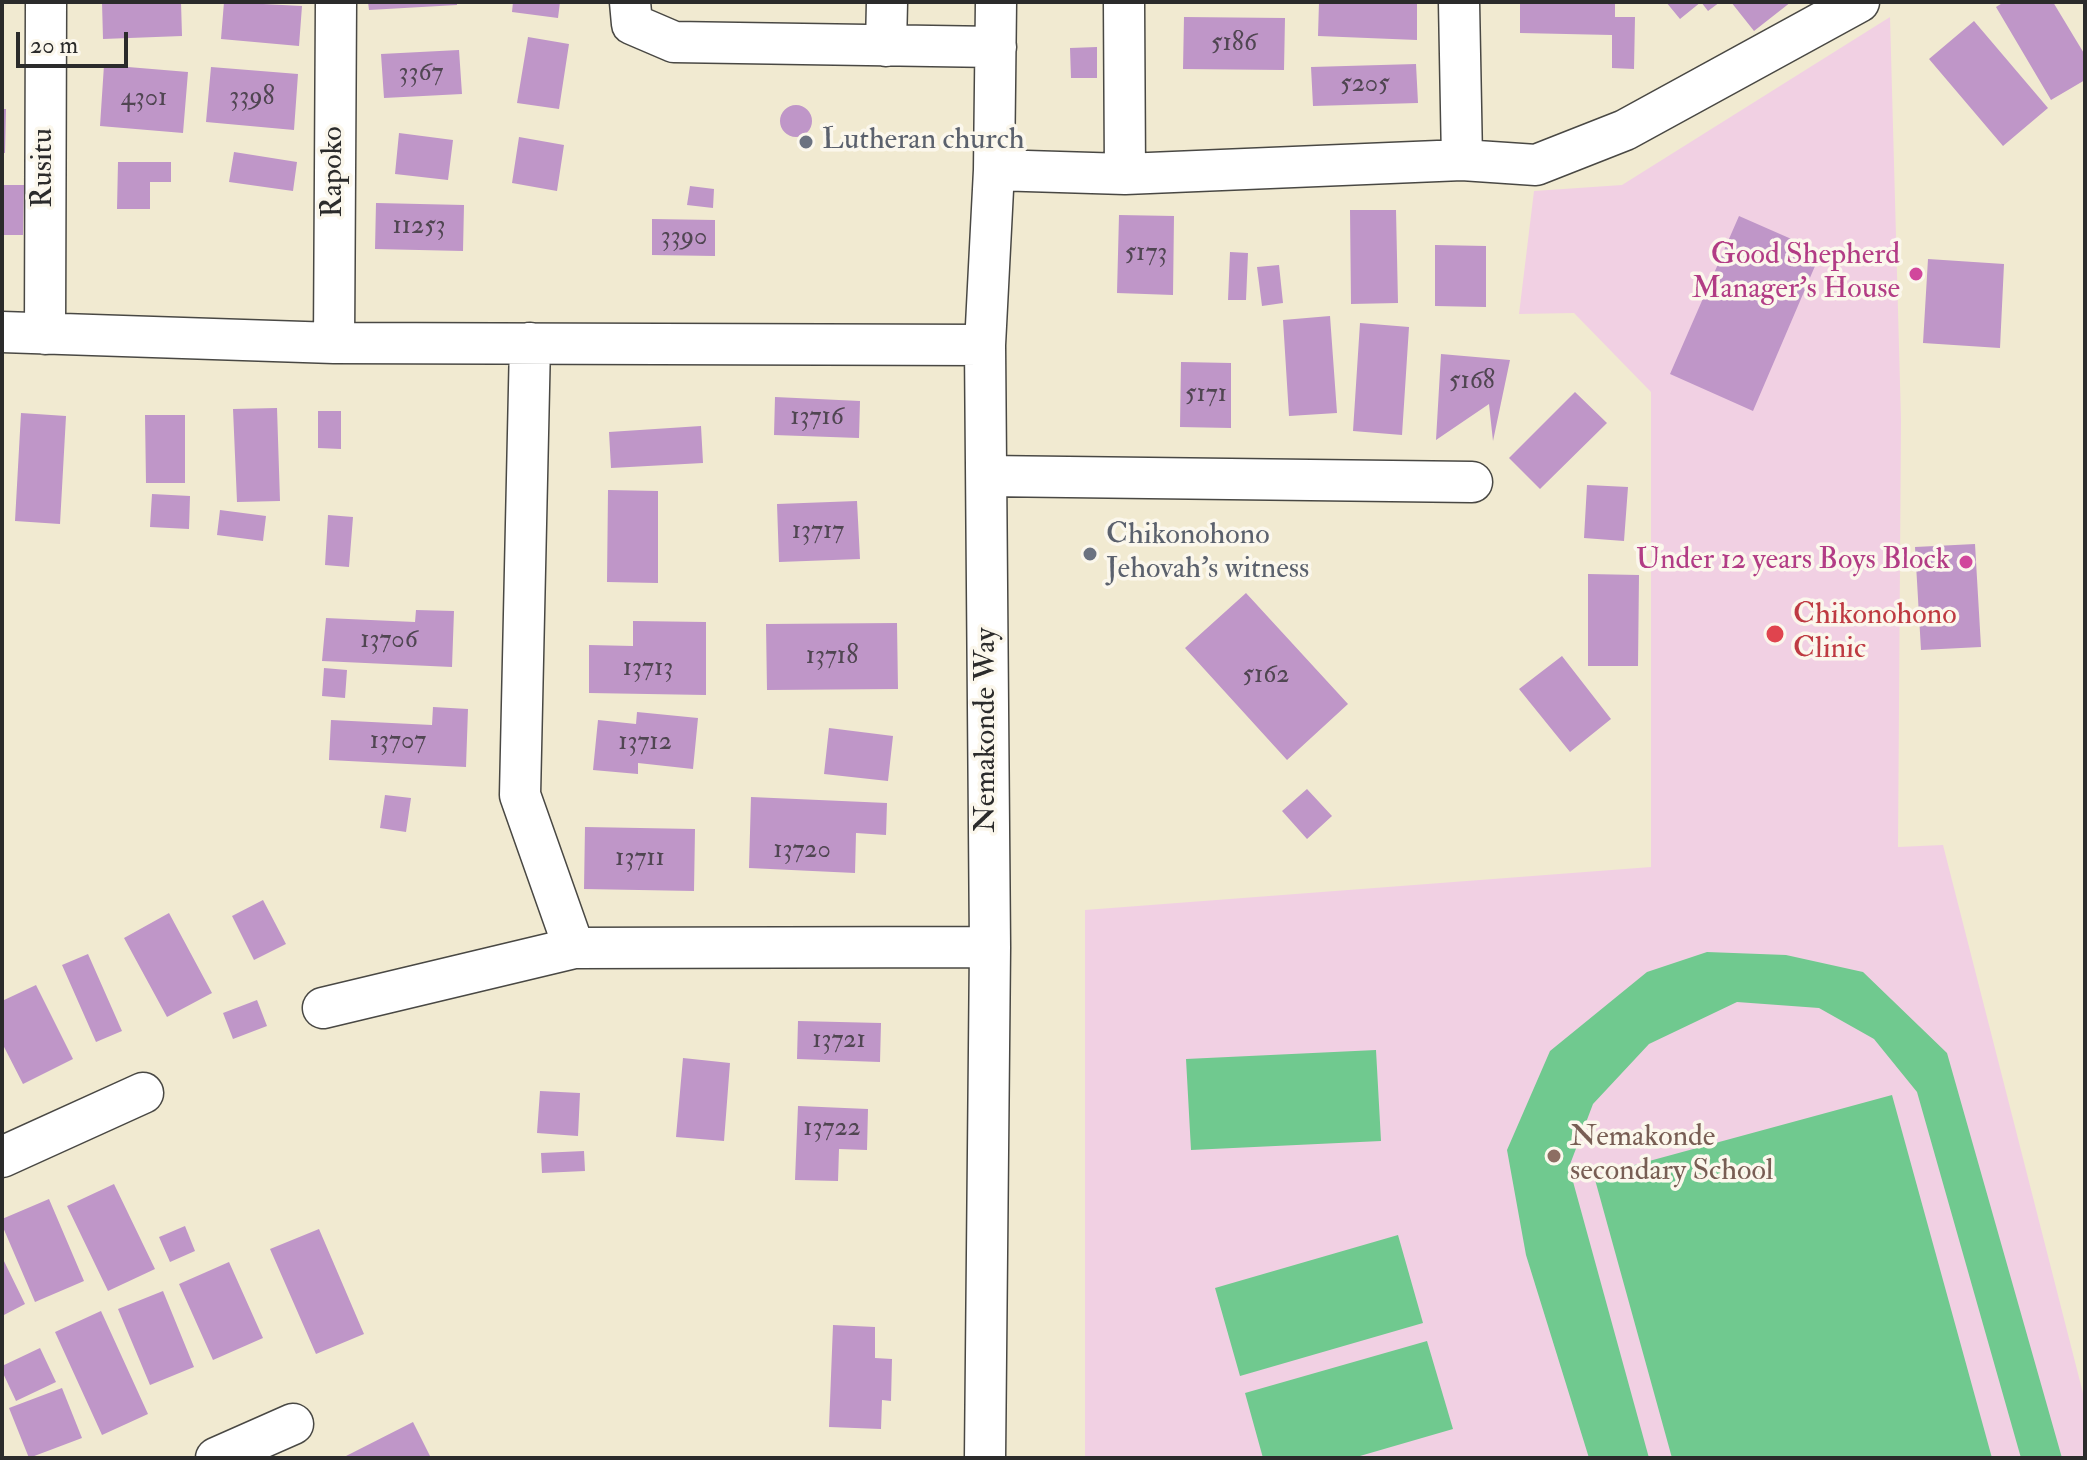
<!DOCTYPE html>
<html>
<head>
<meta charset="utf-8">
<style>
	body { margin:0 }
	#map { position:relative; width:2087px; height:1460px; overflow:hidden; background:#f1ead1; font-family:"IM FELL Double Pica",serif }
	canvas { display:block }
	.frame { position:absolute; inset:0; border:4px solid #2b2b2b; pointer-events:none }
	.scale { position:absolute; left:16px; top:32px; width:112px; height:36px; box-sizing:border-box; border:4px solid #2b2b2b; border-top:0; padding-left:10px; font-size:24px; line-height:28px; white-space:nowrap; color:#2b2b2b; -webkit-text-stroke:6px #fbf7ec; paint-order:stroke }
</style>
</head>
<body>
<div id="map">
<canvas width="2087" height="1460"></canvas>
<div class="frame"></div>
<div class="scale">20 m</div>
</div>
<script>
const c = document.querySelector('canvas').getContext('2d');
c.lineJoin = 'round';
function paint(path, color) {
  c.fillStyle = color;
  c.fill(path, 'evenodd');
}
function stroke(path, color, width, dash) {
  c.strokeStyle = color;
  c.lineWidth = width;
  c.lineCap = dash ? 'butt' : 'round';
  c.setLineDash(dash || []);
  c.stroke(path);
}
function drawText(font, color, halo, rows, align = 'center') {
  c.font = font + ' "IM FELL Double Pica",serif';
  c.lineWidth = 7;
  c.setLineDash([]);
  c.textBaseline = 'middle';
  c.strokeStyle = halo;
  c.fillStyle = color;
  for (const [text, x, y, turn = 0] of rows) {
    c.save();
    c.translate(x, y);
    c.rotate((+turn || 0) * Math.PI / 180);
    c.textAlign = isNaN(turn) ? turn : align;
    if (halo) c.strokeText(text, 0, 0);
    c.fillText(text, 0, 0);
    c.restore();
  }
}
const built = new Path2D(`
	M 1890,17 L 1901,420 L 1898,847 L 1943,845 L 2085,1401 L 2085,1458 L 1085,1458 L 1085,910 L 1651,867 L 1651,392 L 1574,313 L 1519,314 L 1534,191 L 1622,185 Z`);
const green = new Path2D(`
	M 1707,952 L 1786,955 L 1863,972 L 1947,1053 L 2062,1458 L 2021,1458 L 1917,1092 L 1874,1039 L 1819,1008 L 1737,1002 L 1649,1044 L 1593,1104 L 1569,1167 L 1649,1458 L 1589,1458 L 1526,1255 L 1507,1150 L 1550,1051 L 1647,972 Z
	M 1376,1050 L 1381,1141 L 1191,1150 L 1186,1059 Z
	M 1892,1095 L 1992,1458 L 1672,1458 L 1594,1176 Z
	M 1398,1235 L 1423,1323 L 1240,1376 L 1215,1288 Z
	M 1427,1341 L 1453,1429 L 1353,1458 L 1263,1458 L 1245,1393 Z`);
const building = new Path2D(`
	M 102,2 L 181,2 L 182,36 L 103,39 Z
	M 224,2 L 302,6 L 299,46 L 221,39 Z
	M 368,2 L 457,2 L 457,5 L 369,10 Z
	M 513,2 L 560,2 L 558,18 L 512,12 Z
	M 1319,2 L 1417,2 L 1417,40 L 1318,36 Z
	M 1520,2 L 1615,2 L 1615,17 L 1635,17 L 1634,69 L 1612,68 L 1612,35 L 1520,33 Z
	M 1666,2 L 1720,2 L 1708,11 L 1701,2 L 1680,19 Z
	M 1731,2 L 1791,2 L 1754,31 Z
	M 2004,2 L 2053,2 L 2085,55 L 2085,80 L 2051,100 L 1996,7 Z
	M 1184,17 L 1285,18 L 1284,70 L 1183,69 Z
	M 1974,21 L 2048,108 L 2003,146 L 1929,59 Z
	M 528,37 L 569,44 L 559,109 L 517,103 Z
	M 1097,47 L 1097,78 L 1071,78 L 1070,48 Z
	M 459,50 L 462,94 L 384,98 L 381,54 Z
	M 1416,64 L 1418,103 L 1313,106 L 1311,67 Z
	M 104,65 L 188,72 L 183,133 L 100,126 Z
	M 211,67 L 298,74 L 294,130 L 206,122 Z
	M780 121a16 16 0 1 1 32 0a16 16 0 1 1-32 0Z
	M 2,109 L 6,109 L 5,153 L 2,153 Z
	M 399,133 L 453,140 L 448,180 L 395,174 Z
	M 519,137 L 564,145 L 557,191 L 512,183 Z
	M 234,152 L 297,162 L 293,191 L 229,182 Z
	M 118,162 L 171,162 L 171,182 L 150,182 L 150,209 L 117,209 Z
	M 2,185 L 24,185 L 23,235 L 2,235 Z
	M 690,186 L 714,189 L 713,208 L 687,205 Z
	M 376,203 L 464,205 L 463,251 L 375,249 Z
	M 1350,210 L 1396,210 L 1398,303 L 1351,304 Z
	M 1119,215 L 1174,216 L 1173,295 L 1117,293 Z
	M 1739,216 L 1821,252 L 1753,411 L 1670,374 Z
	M 652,219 L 715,220 L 715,256 L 652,255 Z
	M 1435,245 L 1486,246 L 1486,307 L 1435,306 Z
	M 1230,252 L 1248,253 L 1246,300 L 1228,300 Z
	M 1928,259 L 2004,264 L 2000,348 L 1923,343 Z
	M 1279,265 L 1283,303 L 1262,306 L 1257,267 Z
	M 1330,316 L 1337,413 L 1289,416 L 1283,320 Z
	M 1360,323 L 1409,327 L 1402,435 L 1353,431 Z
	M 1441,354 L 1510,360 L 1493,441 L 1489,404 L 1436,440 Z
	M 1181,362 L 1231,363 L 1231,428 L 1180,427 Z
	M 1575,392 L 1607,423 L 1540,489 L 1509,458 Z
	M 775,397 L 860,401 L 859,438 L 774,435 Z
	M 277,408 L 280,501 L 237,502 L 233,409 Z
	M 318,411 L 341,411 L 341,449 L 318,448 Z
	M 21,413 L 66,416 L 60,524 L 15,521 Z
	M 145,415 L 185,415 L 185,483 L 146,483 Z
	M 701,426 L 703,463 L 611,468 L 609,432 Z
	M 1587,485 L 1628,487 L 1624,541 L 1584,538 Z
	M 608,490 L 658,491 L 658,583 L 607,582 Z
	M 152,494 L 190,496 L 189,529 L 150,527 Z
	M 857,501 L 860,559 L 779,562 L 777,504 Z
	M 220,510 L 266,516 L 263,541 L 217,535 Z
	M 328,515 L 353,517 L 349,567 L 325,565 Z
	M 1975,544 L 1981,647 L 1921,650 L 1915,547 Z
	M 1588,574 L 1639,575 L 1638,666 L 1588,666 Z
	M 1246,593 L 1348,704 L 1287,760 L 1185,648 Z
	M 416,610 L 454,611 L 452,667 L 322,661 L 326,618 L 415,622 Z
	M 633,621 L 706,622 L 706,695 L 589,693 L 589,645 L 633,646 Z
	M 897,623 L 898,689 L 767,690 L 766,624 Z
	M 1562,656 L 1611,719 L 1570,752 L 1519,689 Z
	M 324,668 L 347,670 L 345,698 L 322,696 Z
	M 433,707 L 468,709 L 466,767 L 329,760 L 331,720 L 432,725 Z
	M 637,712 L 698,718 L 693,769 L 638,763 L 638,774 L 593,770 L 598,720 L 636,724 Z
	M 829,728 L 893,736 L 888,781 L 824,774 Z
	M 1307,789 L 1332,816 L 1307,839 L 1282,811 Z
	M 385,795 L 411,798 L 406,832 L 380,828 Z
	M 751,797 L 887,803 L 886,835 L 856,833 L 855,873 L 749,868 Z
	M 585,827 L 695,829 L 694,891 L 584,889 Z
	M 263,900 L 286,944 L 254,960 L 232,916 Z
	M 169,913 L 212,993 L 167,1017 L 124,938 Z
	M 88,954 L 122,1031 L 96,1042 L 62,965 Z
	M 36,985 L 73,1059 L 23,1084 L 2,1043 L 2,1001 Z
	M 257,1000 L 267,1026 L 233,1039 L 223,1013 Z
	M 798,1021 L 881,1023 L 880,1062 L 797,1059 Z
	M 683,1058 L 730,1063 L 724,1141 L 676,1137 Z
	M 540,1091 L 580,1093 L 578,1136 L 537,1133 Z
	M 798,1106 L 868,1109 L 867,1150 L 839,1149 L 838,1181 L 795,1180 Z
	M 584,1151 L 585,1171 L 542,1173 L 541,1153 Z
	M 114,1184 L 155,1269 L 108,1291 L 67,1206 Z
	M 49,1199 L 84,1281 L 35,1302 L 2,1225 L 2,1219 Z
	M 185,1226 L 195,1251 L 170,1262 L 159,1237 Z
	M 319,1229 L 364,1334 L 316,1354 L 270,1249 Z
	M 2,1257 L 25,1304 L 2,1316 Z
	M 229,1262 L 263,1338 L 213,1360 L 179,1284 Z
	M 163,1291 L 194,1367 L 150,1385 L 118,1309 Z
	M 101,1311 L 148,1414 L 102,1435 L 55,1332 Z
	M 833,1325 L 875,1327 L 875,1358 L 892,1359 L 891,1401 L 882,1400 L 881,1429 L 829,1427 Z
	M 40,1348 L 56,1382 L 16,1401 L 2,1371 L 2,1366 Z
	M 62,1388 L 82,1438 L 29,1458 L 9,1408 Z
	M 413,1422 L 431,1458 L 347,1458 L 346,1456 Z`);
const minor = new Path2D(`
	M 630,2 L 632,24 L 674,42 L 996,47
	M 1124,2 L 1125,174
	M 1459,2 L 1462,160
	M 886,46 L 887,2
	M 994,170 L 1125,174 L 1462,160 L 1536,165 L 1625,130 L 1859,2
	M 2,332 L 334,343 L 985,345
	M 45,334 L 46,2
	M 334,343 L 336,2
	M 530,343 L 520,795 L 574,948
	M 987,476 L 1472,482
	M 323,1008 L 574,948 L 990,947
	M 2,1157 L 143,1093
	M 216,1458 L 293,1424
	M 985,1458 L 990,947 L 985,345 L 994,170 L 996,2`);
const markers = [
	[806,142,8,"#6b7280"],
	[1916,274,8,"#d1479c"],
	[1090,554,8,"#6b7280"],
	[1966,562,8,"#d1479c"],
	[1775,634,10,"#e0444e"],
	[1554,1156,8,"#8d6e63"]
];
const numberNames = [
	["5186",1234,44],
	["3367",421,74],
	["5205",1365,85],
	["3398",252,98],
	["4301",144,99],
	["11253",419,227],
	["3390",684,238],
	["5173",1146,254],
	["5168",1472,382],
	["5171",1206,395],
	["13716",817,418],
	["13717",818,532],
	["13706",389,641],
	["13718",832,657],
	["13713",648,669],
	["5162",1266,676],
	["13707",398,742],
	["13712",645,743],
	["13720",802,851],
	["13711",640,859],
	["13721",839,1041],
	["13722",832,1129]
];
const worshipNames = [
	["Lutheran church",822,142],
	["Chikonohono",1106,537],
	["Jehovah's witness",1106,571]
];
const streetNames = [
	["Rusitu",45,168,-90],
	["Rapoko",335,172,-90],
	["Nemakonde Way",988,730,-90]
];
const hotelNames = [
	["Good Shepherd",1900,257],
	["Manager's House",1900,291],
	["Under 12 years Boys Block",1950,562]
];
const healthNames = [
	["Chikonohono",1793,617],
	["Clinic",1793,651]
];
const educationNames = [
	["Nemakonde",1570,1139],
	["secondary School",1570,1173]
];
paint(built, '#f1d0e3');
paint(green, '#70c98f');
paint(building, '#bf96c8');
stroke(minor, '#494844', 43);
stroke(minor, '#fff', 40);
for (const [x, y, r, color] of markers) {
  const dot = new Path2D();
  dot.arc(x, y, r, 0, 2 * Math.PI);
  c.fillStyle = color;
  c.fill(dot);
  stroke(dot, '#fbf7ec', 3);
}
drawText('26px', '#504652', null, numberNames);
drawText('30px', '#5b616d', '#fbf7ec', worshipNames, 'left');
drawText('30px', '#2b2b2b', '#fbf7ec', streetNames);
drawText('30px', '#b23c85', '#fbf7ec', hotelNames, 'right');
drawText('30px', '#be3a42', '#fbf7ec', healthNames, 'left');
drawText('30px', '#785e54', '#fbf7ec', educationNames, 'left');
</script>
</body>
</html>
